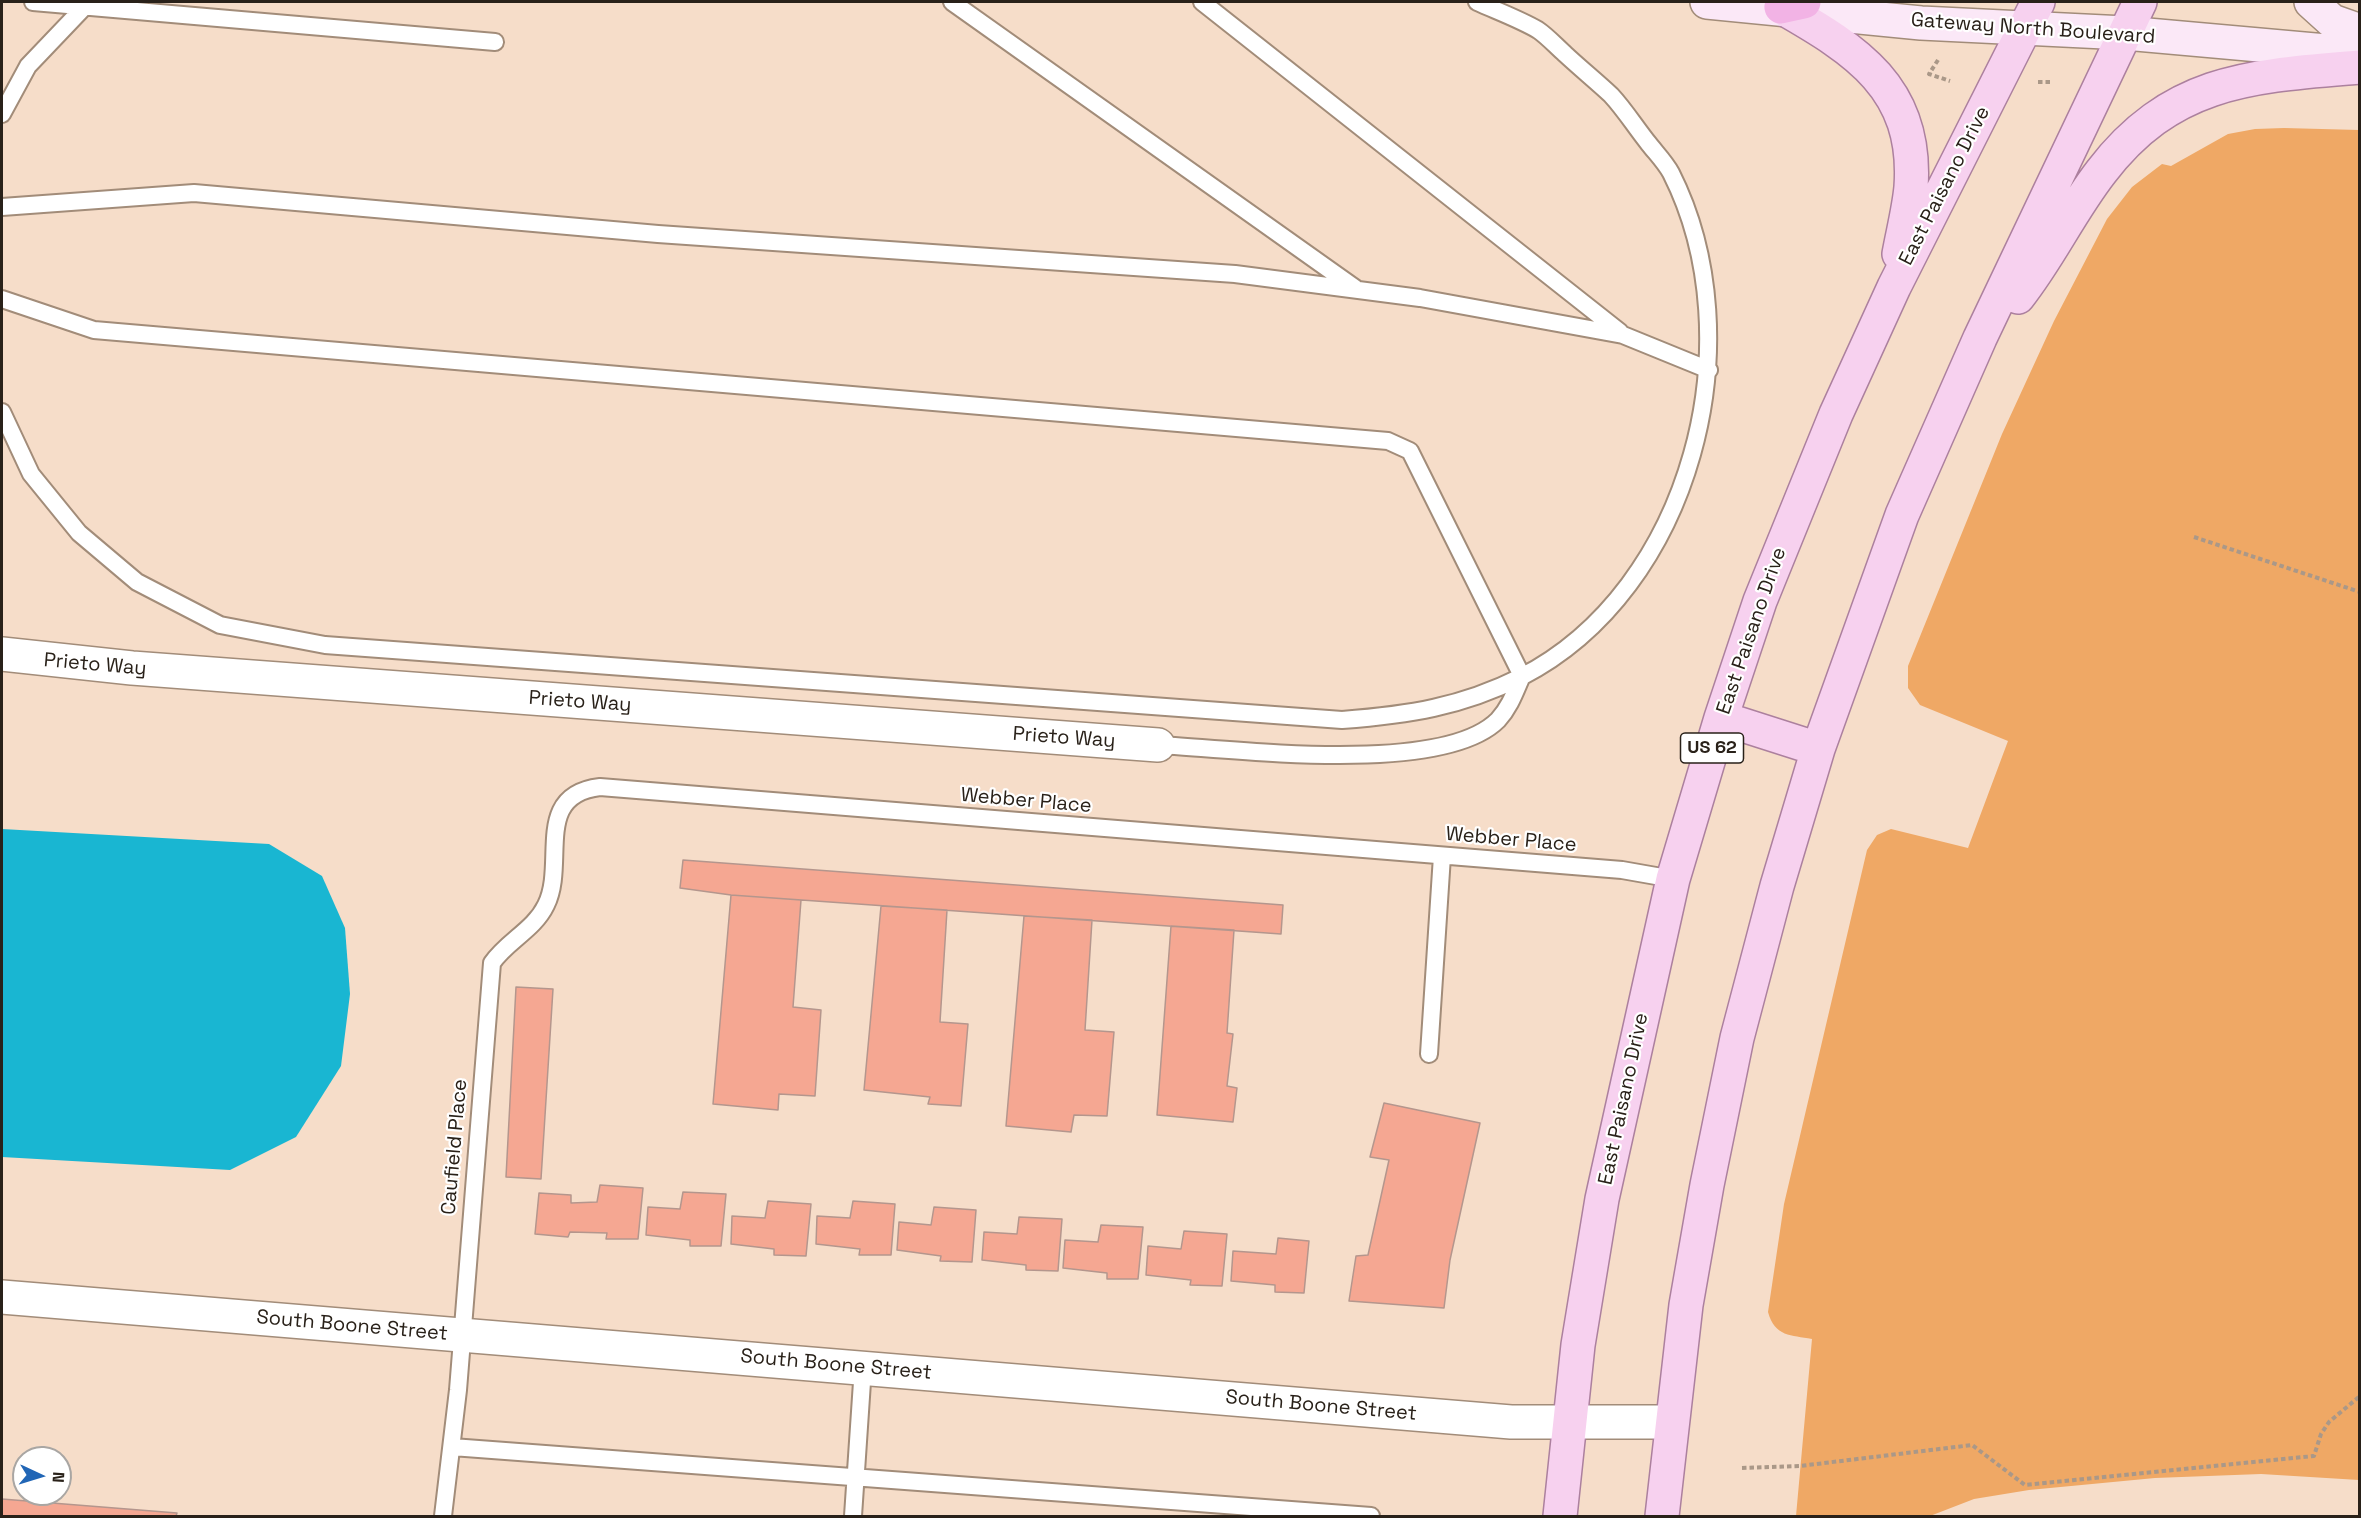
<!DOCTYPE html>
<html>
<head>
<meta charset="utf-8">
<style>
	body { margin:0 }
	#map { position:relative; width:2361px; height:1518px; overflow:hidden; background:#f6ddc9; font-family:"Space Grotesk",sans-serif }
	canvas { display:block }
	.frame { position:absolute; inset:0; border:3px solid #292119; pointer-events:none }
	.north { position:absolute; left:12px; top:1446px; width:60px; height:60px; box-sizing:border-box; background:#fff; border:2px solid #a9a6a3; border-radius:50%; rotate:94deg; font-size:16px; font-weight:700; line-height:24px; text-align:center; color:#292119 }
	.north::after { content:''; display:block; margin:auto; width:21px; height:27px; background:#2166b6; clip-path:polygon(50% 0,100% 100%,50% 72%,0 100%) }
</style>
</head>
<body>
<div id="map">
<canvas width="2361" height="1518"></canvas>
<div class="frame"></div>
<div class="north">N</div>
</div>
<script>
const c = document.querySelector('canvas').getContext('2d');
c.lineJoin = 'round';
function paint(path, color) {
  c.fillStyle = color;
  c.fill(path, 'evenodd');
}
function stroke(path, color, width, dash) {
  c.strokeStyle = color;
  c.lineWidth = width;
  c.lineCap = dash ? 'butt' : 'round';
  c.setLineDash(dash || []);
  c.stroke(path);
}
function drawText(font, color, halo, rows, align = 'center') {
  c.font = font + ' "Space Grotesk",sans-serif';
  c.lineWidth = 4.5;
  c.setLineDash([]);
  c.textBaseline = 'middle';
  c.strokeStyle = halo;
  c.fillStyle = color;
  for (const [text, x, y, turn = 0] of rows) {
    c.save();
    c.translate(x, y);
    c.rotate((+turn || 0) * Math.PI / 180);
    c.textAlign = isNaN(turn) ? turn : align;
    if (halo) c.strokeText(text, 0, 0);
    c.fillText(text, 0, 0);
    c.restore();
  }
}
const green = new Path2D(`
	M 2284,128 L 2359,130 L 2359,1480 L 2261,1474 L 2155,1478 L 2029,1490 L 1974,1499 L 1930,1516 L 1796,1516 L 1812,1339 C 1791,1335 1775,1337 1768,1312 L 1784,1204 L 1867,850 L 1877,835 L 1891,829 L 1968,848 L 2008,741 L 1920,705 L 1908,688 L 1908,666 L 2002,434 L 2054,321 L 2107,219 L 2132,187 L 2162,164 L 2171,166 L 2228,134 L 2255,129 Z`);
const water = new Path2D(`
	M 2,829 L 269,844 L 322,876 L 345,928 L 350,994 L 341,1066 L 296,1137 L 230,1170 L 2,1157 Z`);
const building = new Path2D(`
	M 683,860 L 1283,905 L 1281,934 L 731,895 L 680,888 Z
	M 731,895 L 801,900 L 793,1007 L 821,1010 L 815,1096 L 779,1094 L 778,1110 L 713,1104 Z
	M 881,906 L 947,910 L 940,1022 L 968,1024 L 961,1106 L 928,1104 L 930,1097 L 864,1090 Z
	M 1024,916 L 1092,920 L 1085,1030 L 1114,1032 L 1107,1116 L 1074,1115 L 1071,1132 L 1006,1126 Z
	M 1171,926 L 1234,930 L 1227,1033 L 1233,1034 L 1227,1086 L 1237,1088 L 1233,1122 L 1157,1115 Z
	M 516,987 L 553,989 L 541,1179 L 506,1177 Z
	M 1384,1103 L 1480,1123 L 1450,1260 L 1444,1308 L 1349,1301 L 1356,1256 L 1368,1255 L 1389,1160 L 1370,1157 Z
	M 600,1185 L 643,1188 L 638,1239 L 606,1239 L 607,1233 L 570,1232 L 568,1237 L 535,1234 L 539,1193 L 571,1195 L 571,1203 L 597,1202 Z
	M 683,1192 L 726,1194 L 721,1246 L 690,1246 L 690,1240 L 646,1235 L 648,1207 L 680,1209 Z
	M 768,1201 L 811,1204 L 806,1256 L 774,1255 L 774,1249 L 731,1244 L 732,1216 L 765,1218 Z
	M 853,1201 L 895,1204 L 891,1255 L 859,1255 L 860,1249 L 816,1244 L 817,1216 L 850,1218 Z
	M 934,1207 L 976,1210 L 972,1262 L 940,1261 L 941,1256 L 897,1250 L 899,1222 L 931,1225 Z
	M 1019,1217 L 1062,1219 L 1058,1271 L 1026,1270 L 1026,1265 L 982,1260 L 984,1232 L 1017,1234 Z
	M 1101,1225 L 1143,1227 L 1138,1279 L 1107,1279 L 1107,1273 L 1063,1268 L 1065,1240 L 1098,1242 Z
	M 1184,1231 L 1227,1234 L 1222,1286 L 1190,1285 L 1191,1280 L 1146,1275 L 1148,1246 L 1181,1249 Z
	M 1278,1238 L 1309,1241 L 1304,1293 L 1275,1292 L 1275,1285 L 1231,1281 L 1233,1251 L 1276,1254 Z
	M 2,1499 L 177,1513 L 176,1516 L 2,1516 Z`);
const path = new Path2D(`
	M 1938,60 L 1929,74 L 1950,81
	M 2038,82 L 2052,82
	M 2194,537 L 2360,592
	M 1742,1468 L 1800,1466 L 1972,1445 L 2025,1485 L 2314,1456 L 2321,1434 L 2329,1422 L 2360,1396`);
const service = new Path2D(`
	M 33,2 L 495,42
	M 952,2 L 1355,288
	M 1202,2 L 1620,332
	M 2,114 L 28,66 L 89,2
	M 2,207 L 194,193 L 658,234 L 1235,274 L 1420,298 L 1623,335 L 1709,370
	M 2,299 L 94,330 L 1388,441 L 1410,451 L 1522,676 C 1515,692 1510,707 1498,720 C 1442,776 1235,749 1158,745
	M 2,412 L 31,474 L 79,533 L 137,582 L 220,625 L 325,645 L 1342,720 C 1408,715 1461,707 1521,677 C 1693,589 1755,339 1671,173 C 1665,162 1656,153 1649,144 C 1636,128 1625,110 1611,95 C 1596,81 1580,68 1565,54 C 1556,46 1547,36 1538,30 C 1519,19 1497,11 1477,2
	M 1429,1054 L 1442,856
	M 452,1447 L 1371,1516
	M 443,1516 L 458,1390 L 492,963 C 507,941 534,930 546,905 C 567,863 532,795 600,787 L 1622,870 L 1673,879
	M 853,1516 L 863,1367`);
const minor = new Path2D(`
	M 2,654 L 132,668 L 1158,745`);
const tertiary = new Path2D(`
	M 2,1297 L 1511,1422 L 1672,1422`);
const secondary = new Path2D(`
	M 1707,2 L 1921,23 L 2125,33 L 2360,54
	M 2311,2 L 2332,21 L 2360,31`);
const primary = new Path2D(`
	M 1781,7 C 1856,50 1918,88 1911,187 C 1909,209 1903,232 1899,254
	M 2018,297 C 2049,258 2070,212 2101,172 C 2172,79 2252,76 2360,67
	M 1721,718 L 1818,749
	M 1560,1516 L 1578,1345 L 1602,1199 L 1673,879 L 1721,718 L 1760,601 L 1836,414 L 1894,287 L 2038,2
	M 1662,1516 L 1686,1305 L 1707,1185 L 1737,1038 L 1777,886 L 1818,749 L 1902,515 L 1980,338 L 2140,2`);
const motorway = new Path2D(`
	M 1781,7 L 1804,2`);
const shields = [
	[1712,748,63]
];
const shieldNames = [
	["US 62",1712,748]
];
const streetNames = [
	["Gateway North Boulevard",2033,29,4],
	["East Paisano Drive",1945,186,-63],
	["East Paisano Drive",1752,631,-71],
	["Prieto Way",95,665,5],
	["Prieto Way",580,702,4],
	["Prieto Way",1064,738,4],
	["Webber Place",1026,801,5],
	["Webber Place",1511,840,5],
	["East Paisano Drive",1624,1099,-78],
	["Caufield Place",455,1147,-85],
	["South Boone Street",352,1326,5],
	["South Boone Street",836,1365,5],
	["South Boone Street",1321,1406,5]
];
paint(green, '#efa865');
paint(water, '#19b6d2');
paint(building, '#f5a792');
stroke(building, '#b4968d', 1.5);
stroke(service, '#a28c79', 20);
stroke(minor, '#a28c79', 36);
stroke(tertiary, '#a28c79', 36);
stroke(secondary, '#a28c79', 36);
stroke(primary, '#ac809e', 36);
stroke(motorway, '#ac809e', 36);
stroke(path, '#aa9888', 4, [4.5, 3]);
stroke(service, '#fff', 16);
stroke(minor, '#fff', 33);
stroke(tertiary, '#fff', 33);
stroke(secondary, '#fbe8f7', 33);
stroke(primary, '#f7d1ef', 33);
stroke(motorway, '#f2b3e5', 33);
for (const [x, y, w] of shields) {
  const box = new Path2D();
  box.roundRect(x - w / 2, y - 15, w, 30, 4.5);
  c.fillStyle = '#fff';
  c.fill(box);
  stroke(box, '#292119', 1.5);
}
drawText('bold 18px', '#292119', null, shieldNames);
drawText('20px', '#292119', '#fff', streetNames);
</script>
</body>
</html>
